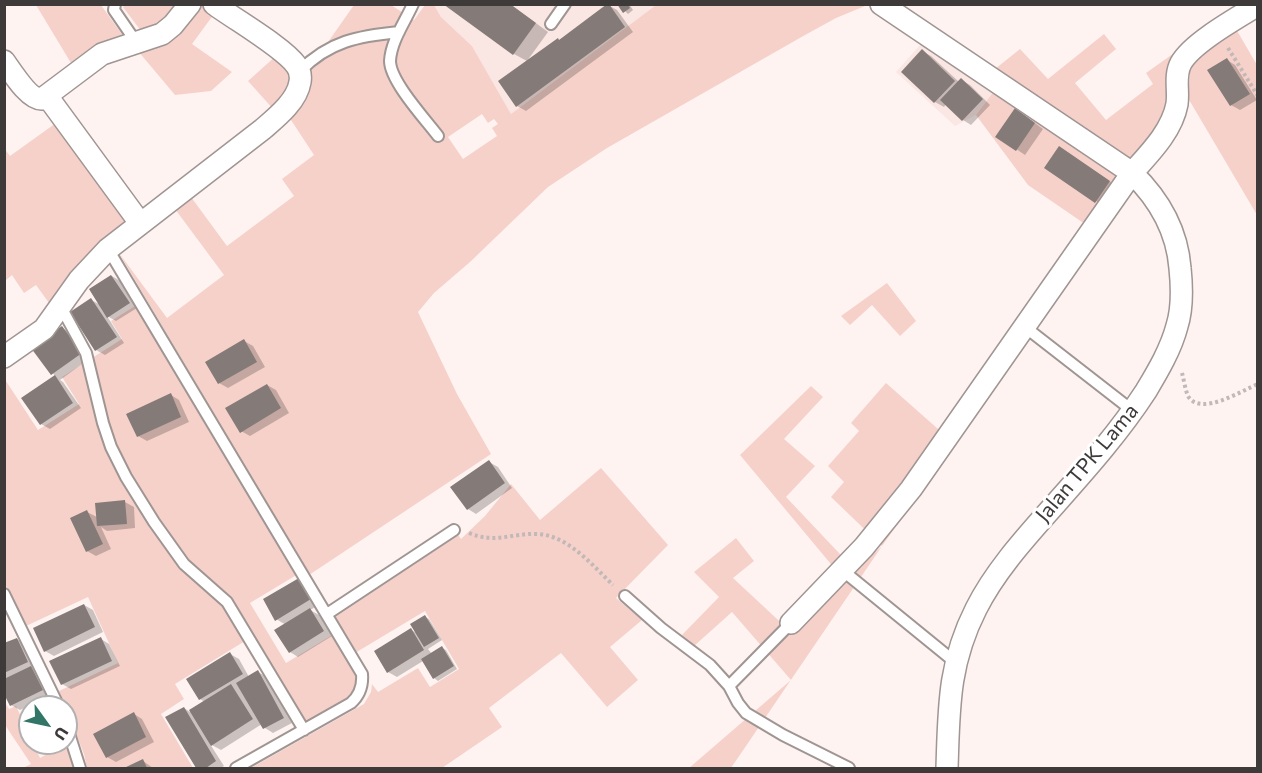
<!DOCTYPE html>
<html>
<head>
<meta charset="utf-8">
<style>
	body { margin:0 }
	#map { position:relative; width:1262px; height:773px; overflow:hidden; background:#fef3f1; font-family:Commissioner,sans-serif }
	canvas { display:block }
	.frame { position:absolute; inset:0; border:6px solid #3e3a39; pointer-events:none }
	.north { position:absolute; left:18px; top:695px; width:60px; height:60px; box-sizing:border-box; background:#fff; border:2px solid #b2b0b0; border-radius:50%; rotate:123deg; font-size:16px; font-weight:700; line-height:24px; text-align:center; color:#3e3a39 }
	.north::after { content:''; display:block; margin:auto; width:21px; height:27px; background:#327668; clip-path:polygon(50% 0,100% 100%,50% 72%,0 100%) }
</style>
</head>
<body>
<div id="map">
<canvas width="1262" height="773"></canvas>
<div class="frame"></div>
<div class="north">U</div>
</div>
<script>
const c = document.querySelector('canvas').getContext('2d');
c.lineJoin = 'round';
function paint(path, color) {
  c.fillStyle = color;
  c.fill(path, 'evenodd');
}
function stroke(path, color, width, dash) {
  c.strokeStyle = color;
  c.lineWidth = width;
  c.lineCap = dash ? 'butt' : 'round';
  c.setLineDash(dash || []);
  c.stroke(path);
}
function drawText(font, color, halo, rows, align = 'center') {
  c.font = font + ' Commissioner,sans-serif';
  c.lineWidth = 6;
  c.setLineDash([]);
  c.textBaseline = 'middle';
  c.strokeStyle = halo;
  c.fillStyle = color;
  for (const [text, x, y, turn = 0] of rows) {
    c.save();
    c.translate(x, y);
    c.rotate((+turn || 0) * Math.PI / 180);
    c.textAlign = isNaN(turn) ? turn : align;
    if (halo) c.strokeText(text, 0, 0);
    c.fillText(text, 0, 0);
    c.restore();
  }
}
const built = new Path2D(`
	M 434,5 L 656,5 L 511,114 L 472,46 L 441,17 Z
	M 922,43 L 994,91 L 976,115 L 955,126 L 896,72 Z`);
const green = new Path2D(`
	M 126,4 L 184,5 L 144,35 L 123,7 Z
	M 863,4 L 865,6 L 836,18 L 805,35 L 607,148 L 548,187 L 470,262 L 434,293 L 418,312 L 457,394 L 491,454 L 309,575 L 119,253 L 167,318 L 224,275 L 175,209 L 191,197 L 227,246 L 294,196 L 282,179 L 314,155 L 289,117 L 307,72 L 354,5 L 391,5 L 414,20 L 425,5 L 434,5 L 441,17 L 472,46 L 511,114 L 656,5 ZM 482,114 L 488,123 L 494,119 L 498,124 L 492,128 L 497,136 L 463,159 L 448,137 Z
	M 36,5 L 101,5 L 126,40 L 74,68 Z
	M 201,5 L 214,14 L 192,44 L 232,72 L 211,91 L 175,95 L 138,51 Z
	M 1236,29 L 1257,65 L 1257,215 L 1188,98 L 1190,72 L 1197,58 Z
	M 1104,34 L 1116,49 L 1075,83 L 1106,120 L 1153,84 L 1146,73 L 1184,46 C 1156,71 1173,86 1162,114 C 1156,132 1142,146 1130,160 L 995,69 L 1020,49 L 1048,79 Z
	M 277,55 L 291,70 L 291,85 L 274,110 L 248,81 Z
	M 994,91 L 1134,187 L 1101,235 L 1028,185 L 976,115 Z
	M 56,123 L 129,222 L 52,307 L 36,285 L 24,293 L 12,275 L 5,281 L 4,148 L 10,156 Z
	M 887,283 L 916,321 L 900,336 L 872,305 L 850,325 L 841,316 Z
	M 135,306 L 298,574 L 250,603 L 286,663 L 334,634 L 359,678 L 354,694 L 349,699 L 298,729 L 245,641 L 175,684 L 184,699 L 161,714 L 193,768 L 87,768 L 84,754 L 59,691 L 118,663 L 88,597 L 26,626 L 5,584 L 4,378 L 38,430 L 79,404 L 62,377 L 122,339 L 111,321 Z
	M 886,383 L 955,444 L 882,546 L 731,768 L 689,768 L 791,680 L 732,612 L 694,646 L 682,635 L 719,597 L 694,572 L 736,538 L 754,561 L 733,578 L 791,632 L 845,581 L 740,455 L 811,386 L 823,397 L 784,439 L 815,466 L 786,497 L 856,571 L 882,546 L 831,497 L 844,482 L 828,466 L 859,431 L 851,423 Z
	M 601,468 L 668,545 L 616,598 L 642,620 L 610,647 L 638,680 L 607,707 L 561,653 L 489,708 L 502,727 L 442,768 L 251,768 L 364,704 L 371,692 L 372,684 L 378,692 L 418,668 L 430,687 L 459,669 L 425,611 L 355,653 L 328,607 L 452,526 L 461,539 L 485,516 L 511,484 L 540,520 Z
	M 4,701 L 9,709 L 16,706 L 30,736 L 30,743 L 33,743 L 40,758 L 66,743 L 73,768 L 23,768 L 31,764 L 5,725 Z`);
const shadow = new Path2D(`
	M 510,4 L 548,32 L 527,61 L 514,54 Z
	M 618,4 L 629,4 L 633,10 L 628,14 Z
	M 608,5 L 617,10 L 633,32 L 526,111 L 517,106 L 561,41 Z
	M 922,51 L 931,56 L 959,82 L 961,80 L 970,85 L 990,105 L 971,125 L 963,120 L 946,104 L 944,107 L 935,102 L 903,72 Z
	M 1227,60 L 1235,65 L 1257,100 L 1240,110 L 1231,105 L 1209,71 Z
	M 1024,115 L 1043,129 L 1025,155 L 997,136 Z
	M 1068,153 L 1118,187 L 1105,207 L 1046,168 Z
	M 112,276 L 120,281 L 137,308 L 116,321 L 107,316 L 124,343 L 105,355 L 96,350 L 72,313 L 91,300 L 101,305 Z
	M 62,328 L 71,333 L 89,359 L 60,380 L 63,382 L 81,408 L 50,429 L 41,424 L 55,376 L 34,348 Z
	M 244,341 L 253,346 L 265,367 L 228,388 L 219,383 L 207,362 Z
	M 267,385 L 276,390 L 289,413 L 250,436 L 241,431 Z
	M 171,395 L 179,400 L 189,422 L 147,441 L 138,436 Z
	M 489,462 L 498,467 L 512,488 L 476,514 L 468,509 Z
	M 125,502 L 134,507 L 135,528 L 107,531 L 101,527 L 111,549 L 96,556 L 87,551 L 87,512 L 97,517 Z
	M 299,580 L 319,605 L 310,610 L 319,615 L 332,636 L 298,657 L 290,652 L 286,625 L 276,619 Z
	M 84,605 L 93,610 L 103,632 L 54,656 L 45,651 Z
	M 425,617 L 429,619 L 442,640 L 428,649 L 432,654 L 442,648 L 446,650 L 457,669 L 438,681 L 434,678 L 423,661 L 397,677 L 388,672 L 411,630 L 417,633 Z
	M 17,639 L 26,644 L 36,667 L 33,669 L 40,673 L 51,695 L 20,710 L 11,705 L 4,679 L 4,645 Z
	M 101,639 L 109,644 L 120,666 L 71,689 L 62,684 Z
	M 230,654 L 239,659 L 249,677 L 258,672 L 267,677 L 292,723 L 273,733 L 265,728 L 262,724 L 221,750 L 210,744 L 224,766 L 221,768 L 197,768 L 167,718 L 184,708 L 190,712 L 205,702 L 200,699 Z
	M 134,714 L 142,719 L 154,742 L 116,762 L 107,757 Z
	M 66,738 L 69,746 L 52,754 L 43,749 L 40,743 L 66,743 Z
	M 143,761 L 153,768 L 127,768 Z`);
const building = new Path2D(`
	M 443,4 L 510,4 L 536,23 L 513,55 Z
	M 607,4 L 609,4 L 625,27 L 516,107 L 498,81 L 558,38 L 559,40 Z
	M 617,4 L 628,4 L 630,8 L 623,13 Z
	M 922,49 L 955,81 L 934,103 L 901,72 Z
	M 1227,58 L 1250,94 L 1230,106 L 1207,70 Z
	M 961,78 L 983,99 L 962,121 L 940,100 Z
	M 1015,108 L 1035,123 L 1016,151 L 995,137 Z
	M 1059,146 L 1110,181 L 1095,203 L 1044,168 Z
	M 111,275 L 130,303 L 107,318 L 89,289 Z
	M 91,298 L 117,337 L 95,351 L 70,312 Z
	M 62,326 L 82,353 L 51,375 L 31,348 Z
	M 244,339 L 257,362 L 218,384 L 205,362 Z
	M 55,375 L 73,403 L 40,425 L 21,398 Z
	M 267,384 L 281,408 L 240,433 L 225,408 Z
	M 171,393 L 181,417 L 137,437 L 126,414 Z
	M 489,460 L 505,483 L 467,510 L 450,487 Z
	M 125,500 L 127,524 L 97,526 L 95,503 Z
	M 87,510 L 103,544 L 86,552 L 70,518 Z
	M 299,578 L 311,599 L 275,621 L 263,599 Z
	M 84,604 L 95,627 L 44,652 L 33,628 Z
	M 310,608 L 324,631 L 289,653 L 274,630 Z
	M 425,615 L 439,638 L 424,647 L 410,624 Z
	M 411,628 L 424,650 L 387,673 L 374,651 Z
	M 101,637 L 112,661 L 61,685 L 49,661 Z
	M 17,638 L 28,662 L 4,673 L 4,643 Z
	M 442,646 L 454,666 L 433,679 L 421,659 Z
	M 230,652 L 243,674 L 199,700 L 186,679 Z
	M 31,666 L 43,690 L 10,706 L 4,694 L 4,679 Z
	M 258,670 L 284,718 L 263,729 L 236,683 Z
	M 231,684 L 253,719 L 211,746 L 189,710 Z
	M 184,707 L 216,761 L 206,768 L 196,768 L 165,717 Z
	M 134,712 L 146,737 L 106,758 L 93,734 Z
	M 38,743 L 57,743 L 42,750 Z
	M 143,759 L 147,768 L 124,768 Z`);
const path = new Path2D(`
	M 1228,48 L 1258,96
	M 1182,373 C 1184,380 1185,389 1188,396 C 1200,417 1241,391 1258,384
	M 469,533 C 495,544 512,533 537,534 C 568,535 593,566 613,585`);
const service = new Path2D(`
	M 115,4 L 114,10 L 136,42
	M 413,4 C 405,22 391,41 390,61 C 390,81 425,119 438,136
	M 551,24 L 565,4
	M 300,71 C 329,41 359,36 399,32
	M 108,249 L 362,674 C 363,686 360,695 351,703 L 236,768
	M 61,307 L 86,353 L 103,423 L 111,447 L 126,477 L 154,522 L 184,564 L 227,602 L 304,730
	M 1025,327 L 1133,411
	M 842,570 L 955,662
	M 4,594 L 59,707
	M 625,596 L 661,628 L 710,665 L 729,686 L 738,703 L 746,713 L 783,735 L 849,768
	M 327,614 L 454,530
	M 729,686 L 791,623
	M 66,724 L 80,768`);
const minor = new Path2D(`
	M 881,4 L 1132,173 C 1159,199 1177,230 1180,268 C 1182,287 1183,307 1177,326 C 1171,349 1158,371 1146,391 C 1120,431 1089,466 1058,501 C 1028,535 996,569 976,609 C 948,664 949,709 947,768
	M 4,61 C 12,72 29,100 42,99 L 102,54 L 162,34 L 173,25 L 190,4
	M 47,96 L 140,223
	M 4,357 L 44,329 L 79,280 L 108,249 L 263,129 C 277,117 297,101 300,82 C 301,76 300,70 296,65 C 283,47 234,19 214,4
	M 791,623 L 864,547 L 911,489 L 1132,173 C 1150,153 1172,131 1177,104 C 1179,90 1174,76 1181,63 C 1192,43 1237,18 1258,5`);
const streetNames = [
	["Jalan TPK Lama",1087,463,-50]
];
paint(built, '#fae6e3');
paint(green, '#f6d1c9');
paint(shadow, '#0003');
paint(building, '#847a78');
stroke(service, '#9f9593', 14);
stroke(minor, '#9f9593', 24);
stroke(path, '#c1b8b7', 4, [3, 3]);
stroke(service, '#fff', 10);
stroke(minor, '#fff', 21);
drawText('21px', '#3e3a39', '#fff', streetNames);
</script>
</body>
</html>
